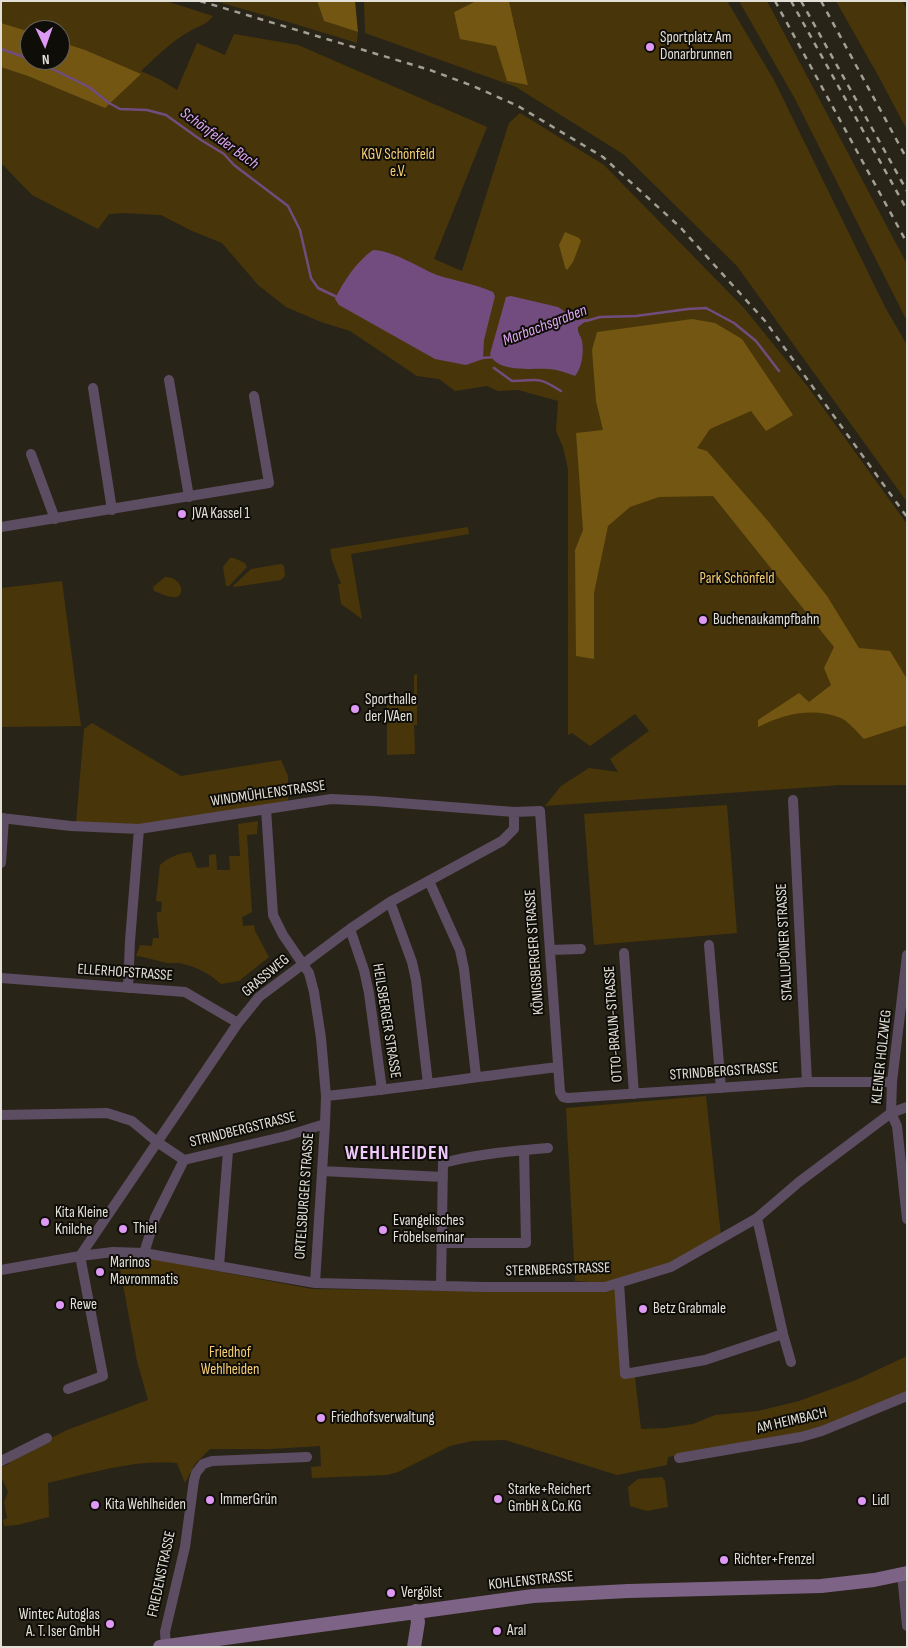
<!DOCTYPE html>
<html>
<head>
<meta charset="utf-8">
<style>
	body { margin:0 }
	#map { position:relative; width:908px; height:1648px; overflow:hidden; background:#292418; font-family:"Sofia Sans Condensed",sans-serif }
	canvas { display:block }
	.frame { position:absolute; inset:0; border:2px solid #e3e0d8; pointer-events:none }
	.north { position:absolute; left:20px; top:20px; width:50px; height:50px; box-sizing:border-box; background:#0f0d08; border:1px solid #64615b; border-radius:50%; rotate:177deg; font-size:14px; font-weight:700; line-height:20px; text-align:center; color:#e3e0d8 }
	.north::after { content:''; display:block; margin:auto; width:18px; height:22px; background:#dd99f3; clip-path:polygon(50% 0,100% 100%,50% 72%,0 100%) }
</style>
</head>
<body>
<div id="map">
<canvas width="908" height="1648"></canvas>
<div class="frame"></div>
<div class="north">N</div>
</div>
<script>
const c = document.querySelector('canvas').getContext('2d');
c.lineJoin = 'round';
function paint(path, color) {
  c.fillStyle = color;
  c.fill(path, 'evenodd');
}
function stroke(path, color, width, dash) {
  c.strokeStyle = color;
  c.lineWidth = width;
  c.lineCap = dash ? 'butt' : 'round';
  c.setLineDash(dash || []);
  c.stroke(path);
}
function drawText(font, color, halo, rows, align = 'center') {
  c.font = font + ' "Sofia Sans Condensed",sans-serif';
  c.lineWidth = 4;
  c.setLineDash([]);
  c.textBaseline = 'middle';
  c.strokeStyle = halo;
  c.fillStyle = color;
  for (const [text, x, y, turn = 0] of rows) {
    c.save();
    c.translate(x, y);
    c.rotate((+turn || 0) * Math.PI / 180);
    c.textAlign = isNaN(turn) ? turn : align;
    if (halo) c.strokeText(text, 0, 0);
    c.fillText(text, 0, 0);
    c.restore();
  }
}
const green = new Path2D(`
	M 1,1 L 166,1 L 213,16 C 205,26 200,25 190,31 C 172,41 156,57 141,71 L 161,80 L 177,90 L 197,43 L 225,55 L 234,34 L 298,45 L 487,127 L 434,259 L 462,271 L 509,123 L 520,113 L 604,165 L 744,308 L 808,387 L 907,524 L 907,785 L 841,785 L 545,806 L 561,786 L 589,768 L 618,772 L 610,759 L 649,731 L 635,714 L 590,746 L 572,733 L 568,735 L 568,469 L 563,447 L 556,431 L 558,401 L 518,390 L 498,391 L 487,386 L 455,391 L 439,379 L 417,376 L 350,331 L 321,322 L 286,307 L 258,285 L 222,243 L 192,231 L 161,215 L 124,213 L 109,214 L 98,229 L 32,195 L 1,163 ZM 30,30 L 60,30 L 60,60 L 30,60 Z
	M 215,1 L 317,1 L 324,21 L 358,32 L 357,43 L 295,24 Z
	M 364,1 L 476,1 L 454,12 L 497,45 L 507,81 L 528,84 L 509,1 L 727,1 L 774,80 L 885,307 L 907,345 L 907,502 L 737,266 L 623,154 L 516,87 L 365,33 Z
	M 739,1 L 767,1 L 907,264 L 907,321 L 795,99 Z
	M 836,1 L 902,1 L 907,10 L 907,130 L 879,77 Z
	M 468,527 L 469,534 L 351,554 L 362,619 L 341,604 L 338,584 L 341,584 L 332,560 L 330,549 Z
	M 230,558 L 234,558 L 245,563 L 247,567 L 229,586 L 226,586 L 223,567 Z
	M 281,564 L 284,566 L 285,576 L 281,580 L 234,587 L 233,586 L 251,569 Z
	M 165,577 C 184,577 186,599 173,597 C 167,597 160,593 154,591 L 153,587 Z
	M 62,581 L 81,726 L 1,727 L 1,588 Z
	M 417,674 L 417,725 L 414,725 L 415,754 L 387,755 L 387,699 L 414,699 L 414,675 Z
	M 92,723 L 181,776 L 281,760 L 288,776 L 288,802 L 139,826 L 76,823 L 84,729 Z
	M 727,805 L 737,933 L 594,945 L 584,814 Z
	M 258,821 L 257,834 L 247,835 L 252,912 L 242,917 L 243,926 L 254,925 L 255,931 L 269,957 L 239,981 L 221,984 C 210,974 197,967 183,964 C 178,962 172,964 167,963 C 157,961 147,957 136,956 L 140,945 L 152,946 L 153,938 L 159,938 C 159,929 156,921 157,912 L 161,912 L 162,902 L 156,901 L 160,865 C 170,856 178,854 191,852 L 197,868 L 209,867 L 209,855 L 216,854 L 217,870 L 230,870 L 229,856 L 240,856 L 238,824 Z
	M 706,1096 L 721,1236 L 669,1265 L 605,1283 L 575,1281 L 566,1108 Z
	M 118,1257 L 142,1257 L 312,1289 L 573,1292 L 604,1291 L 615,1289 L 622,1377 L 635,1377 L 641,1429 L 666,1428 L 693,1424 L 715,1415 L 758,1411 L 799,1401 L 856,1380 L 907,1356 L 907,1392 L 812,1431 L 668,1457 L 667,1465 L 617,1475 L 505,1440 L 472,1441 L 450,1446 L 398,1472 L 387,1475 L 312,1478 L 311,1467 L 321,1466 L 320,1446 L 271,1449 L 210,1449 L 195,1464 L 185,1483 L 177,1463 C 134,1459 89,1474 48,1483 L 49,1517 L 17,1525 L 4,1526 L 3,1520 L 7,1518 L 4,1502 L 8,1492 L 1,1476 L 1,1467 L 9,1464 L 9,1459 L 67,1430 L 148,1400 L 137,1361 Z
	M 662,1477 L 665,1481 L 668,1507 L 647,1511 L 630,1506 L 628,1487 L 638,1479 Z`);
const forest = new Path2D(`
	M 317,1 L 355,1 L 358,32 L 324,21 Z
	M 476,1 L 509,1 L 528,85 L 507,81 L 496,46 L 460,39 L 454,12 Z
	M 1,23 L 30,32 L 30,60 L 60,60 L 60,42 L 85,50 L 141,74 L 105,108 L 28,76 L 1,67 Z
	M 565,232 L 579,238 L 581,241 L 573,262 L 567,270 L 565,267 L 559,245 Z
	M 692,319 L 715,323 L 742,339 L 793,415 L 766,431 L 751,411 L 710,429 L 697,448 L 707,451 L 768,521 L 827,596 L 859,648 L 890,651 L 907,679 L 907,725 L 864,739 C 857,732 849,722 841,718 C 812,707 784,714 758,727 L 758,720 L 799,693 L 809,702 L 831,685 L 824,668 L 834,647 L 713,496 L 659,497 L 630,507 L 608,526 L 594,593 L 594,659 L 576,656 L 575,550 L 583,530 L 576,433 L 603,430 L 596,401 L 592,350 L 597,332 Z`);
const water = new Path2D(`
	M 373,250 C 395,251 417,267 437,275 C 456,281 475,284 493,292 L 495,296 L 484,340 L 483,359 L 466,365 L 435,359 L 339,305 L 335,299 C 343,282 357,261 373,250 Z
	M 511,296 L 558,307 L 564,311 L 572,321 L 584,319 L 589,319 L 578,327 C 577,333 581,336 582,341 C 584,352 582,368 575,376 C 567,373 557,369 548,369 C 531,368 497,373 490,354 L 506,297 Z`);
const stream = new Path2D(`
	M 1,49 L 30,59
	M 34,60 L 89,87 L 109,103 L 120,109 L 147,110 L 166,115 L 201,140 L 224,154 L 234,165 L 288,206 L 300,230 L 311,278 L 318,288 L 337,297
	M 586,321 L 600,317 L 636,316 L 688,309 L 706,308 L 734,323 L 756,341 L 779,371
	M 481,358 L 495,357
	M 494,368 L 512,381 C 538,381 536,375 561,391`);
const street = new Path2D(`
	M 169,380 L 189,497
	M 93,388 L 112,510
	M 31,454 L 55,519
	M 1,527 L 269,483 L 254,396
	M 793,800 L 807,1082
	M 266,809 L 273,915 L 283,935 L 309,973 L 314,992 L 321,1038 L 326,1096 L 325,1124 L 315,1283
	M 1,818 L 71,826 L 139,829 L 331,799 L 374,801 L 514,812 L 540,811 L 560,1092 L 563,1097 L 568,1098 L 807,1082 L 892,1082
	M 1,863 L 4,818
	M 429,881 L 460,950 L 464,969 L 476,1076
	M 390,902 L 412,962 L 416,980 L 428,1084
	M 350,929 L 364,970 L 369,993 L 382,1090
	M 709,945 L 721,1088
	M 550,950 L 581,949
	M 624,953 L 634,1094
	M 907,955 L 892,1082 L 891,1113 L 897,1126 L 907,1219
	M 1,978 L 185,992 L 238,1023
	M 128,988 L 130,941 L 139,829
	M 326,1096 C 404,1088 481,1076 558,1067
	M 1,1115 L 107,1113 L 132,1121 L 157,1142 L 184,1160 L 286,1136 L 325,1124
	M 322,1171 L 443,1177
	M 757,1218 L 783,1334 L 791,1362
	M 442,1243 L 526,1243 L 524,1150
	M 144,1253 L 155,1218 L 184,1160
	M 80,1256 L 238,1023 L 259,997 L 350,929 L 390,902 L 502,841 L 514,829 L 514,812
	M 219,1266 L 228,1151
	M 1,1270 L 80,1256 L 113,1252 L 144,1253 L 315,1283 L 485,1287 L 605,1287 L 671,1267 L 757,1218 L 799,1182 L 891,1113 L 907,1107
	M 619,1283 L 625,1374 L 705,1360 L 783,1334
	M 441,1285 L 443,1163 C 475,1154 514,1151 548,1148
	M 68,1389 L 103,1376 L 80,1256
	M 679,1458 L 801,1437 L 822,1431 L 907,1396
	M 1,1461 L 47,1438
	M 902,1574 L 907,1626
	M 166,1647 L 165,1632 L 185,1547 L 194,1480 L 196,1473 L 203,1464 L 212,1461 L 307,1457`);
const secondary = new Path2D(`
	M 160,1647 L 533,1596 L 628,1591 L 821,1586 L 874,1580 L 907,1573
	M 414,1647 L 418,1622 L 416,1611`);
const rail = new Path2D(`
	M 200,1 L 430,70 L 473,86 L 518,106 L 603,157 L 680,227 L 765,321 L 907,517
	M 775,1 L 907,243
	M 791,1 L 907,210
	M 801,1 L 907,191
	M 821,1 L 907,159`);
const markers = [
	[650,47,5,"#dd99f3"],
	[182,514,5,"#dd99f3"],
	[703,620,5,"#dd99f3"],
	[355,709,5,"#dd99f3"],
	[45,1222,5,"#dd99f3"],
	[123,1229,5,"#dd99f3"],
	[383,1230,5,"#dd99f3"],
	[100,1272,5,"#dd99f3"],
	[60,1305,5,"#dd99f3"],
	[643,1309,5,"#dd99f3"],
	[321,1418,5,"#dd99f3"],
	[498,1499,5,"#dd99f3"],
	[210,1500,5,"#dd99f3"],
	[862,1501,5,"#dd99f3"],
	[95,1505,5,"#dd99f3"],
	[724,1560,5,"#dd99f3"],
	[391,1593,5,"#dd99f3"],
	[110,1624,5,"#dd99f3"],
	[497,1631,5,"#dd99f3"]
];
const poiNames = [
	["Sportplatz Am",660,38],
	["Donarbrunnen",660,55],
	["JVA Kassel 1",192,514],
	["Buchenaukampfbahn",713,620],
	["Sporthalle",365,700],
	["der JVAen",365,717],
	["Kita Kleine",55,1213],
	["Knilche",55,1230],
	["Evangelisches",393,1221],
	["Fröbelseminar",393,1238],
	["Thiel",133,1229],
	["Marinos",110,1263],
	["Mavrommatis",110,1280],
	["Rewe",70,1305],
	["Betz Grabmale",653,1309],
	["Friedhofsverwaltung",331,1418],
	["Starke+Reichert",508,1490],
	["GmbH & Co.KG",508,1507],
	["ImmerGrün",220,1500],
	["Lidl",872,1501],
	["Kita Wehlheiden",105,1505],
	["Richter+Frenzel",734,1560],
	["Vergölst",401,1593],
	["Wintec Autoglas",100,1615,"right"],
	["A. T. Iser GmbH",100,1632,"right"],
	["Aral",507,1631]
];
const parkNames = [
	["KGV Schönfeld",398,155],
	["e.V.",398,172],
	["Park Schönfeld",737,579],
	["Friedhof",230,1353],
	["Wehlheiden",230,1370]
];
const streetNames = [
	["WINDMÜHLENSTRASSE",268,794,-8],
	["STALLUPÖNER STRASSE",785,942,-93],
	["KÖNIGSBERGER STRASSE",535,952,-94],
	["ELLERHOFSTRASSE",125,973,4],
	["GRASSWEG",266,976,-40],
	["HEILSBERGER STRASSE",386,1021,81],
	["OTTO-BRAUN-STRASSE",614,1024,-94],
	["KLEINER HOLZWEG",882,1057,-84],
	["STRINDBERGSTRASSE",724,1072,-4],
	["STRINDBERGSTRASSE",243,1130,-14],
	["ORTELSBURGER STRASSE",305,1196,-86],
	["STERNBERGSTRASSE",558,1270,-2],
	["AM HEIMBACH",792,1421,-13],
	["FRIEDENSTRASSE",162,1574,-78],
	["KOHLENSTRASSE",531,1581,-6]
];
const waterNames = [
	["Schönfelder Bach",219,139,36],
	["Marbachsgraben",545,326,-21]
];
const districtNames = [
	["WEHLHEIDEN",397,1154]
];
paint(green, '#48360a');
paint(forest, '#725611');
paint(water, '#724c7e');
stroke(stream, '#724c7e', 2.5);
stroke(street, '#5d4d63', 10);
stroke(secondary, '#7d6486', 14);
stroke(rail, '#a29f95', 2.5, [6, 6]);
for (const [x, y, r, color] of markers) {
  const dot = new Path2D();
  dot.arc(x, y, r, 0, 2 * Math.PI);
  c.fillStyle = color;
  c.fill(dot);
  stroke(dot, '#0f0d08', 2);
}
drawText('15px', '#e3e0d8', '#0f0d08', poiNames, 'left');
drawText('15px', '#f8ce74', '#0f0d08', parkNames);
drawText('15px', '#e3e0d8', '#0f0d08', streetNames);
drawText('italic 16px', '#e0a8f3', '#0f0d08', waterNames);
c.letterSpacing = '1px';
drawText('bold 20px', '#f0cafd', '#0f0d08', districtNames);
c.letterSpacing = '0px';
</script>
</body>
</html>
